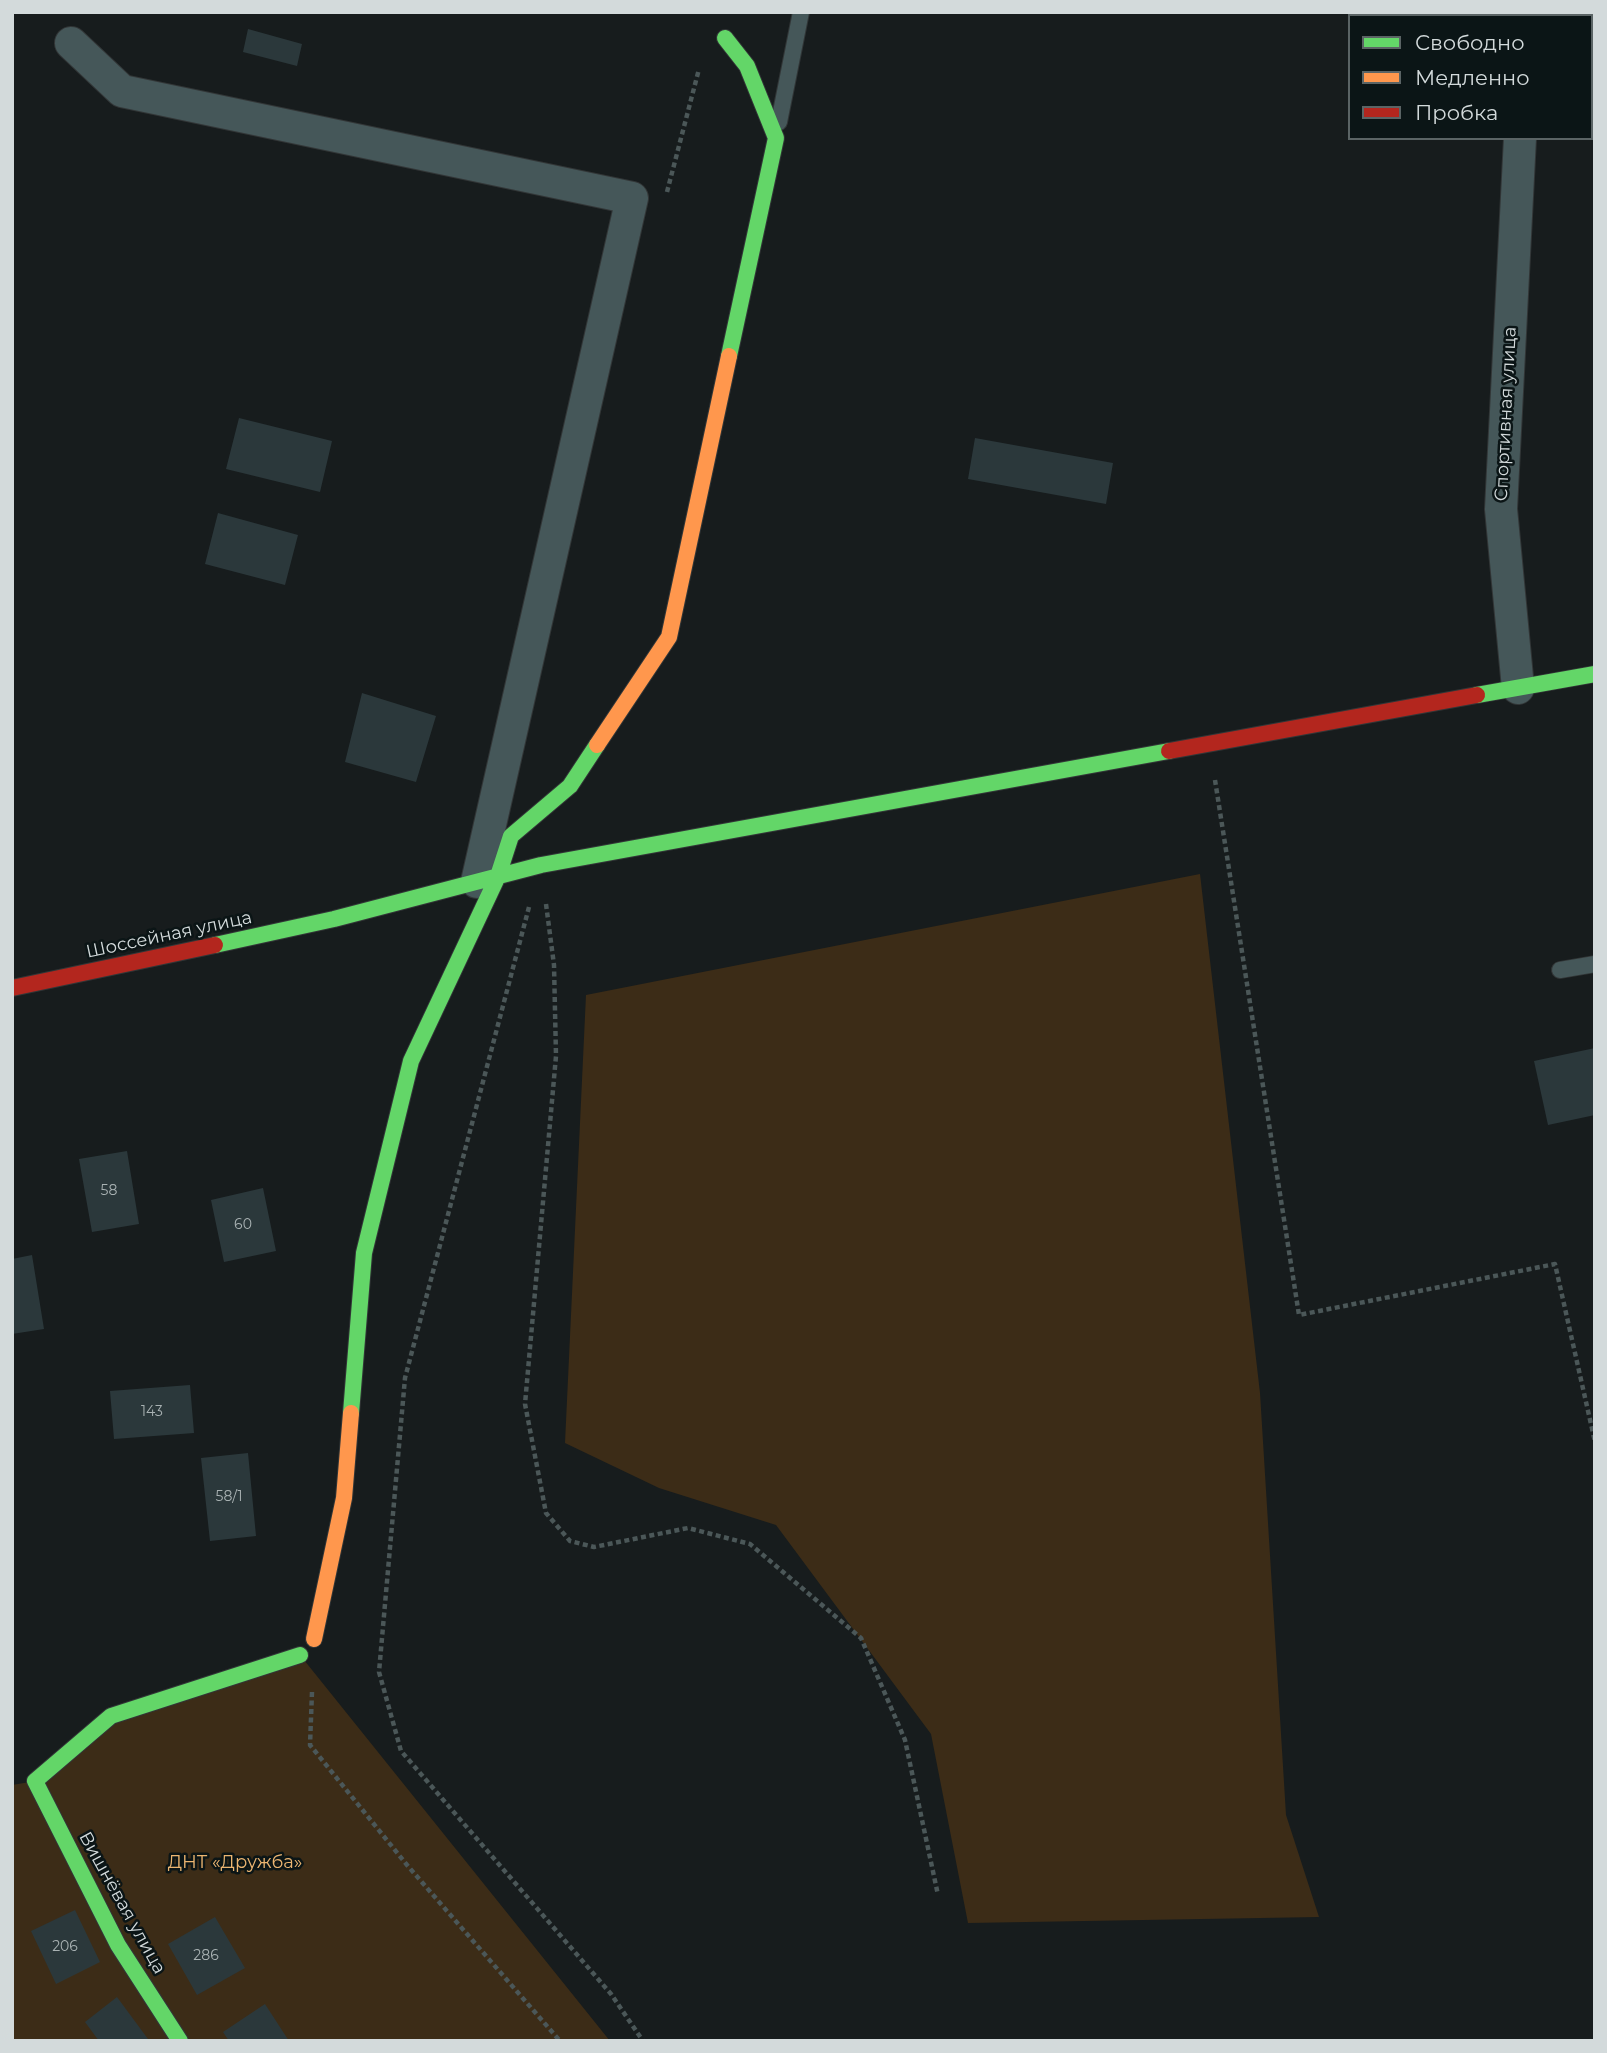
<!DOCTYPE html>
<html>
<head>
<meta charset="utf-8">
<style>
	body { margin:0 }
	#map { position:relative; width:1607px; height:2053px; overflow:hidden; background:#171c1d; font-family:Montserrat,sans-serif }
	canvas { display:block }
	.frame { position:absolute; inset:0; border:14px solid #d3dadb; pointer-events:none }
	.legend { position:absolute; left:1348px; top:14px; width:245px; height:126px; box-sizing:border-box; background:#0b1516; border:2px solid #5b6465; margin:0; padding:9px 12px; list-style:none; font-size:21px; color:#d3dadb }
	.legend li { display:flex; align-items:center; gap:14px; height:35px }
	.legend b { width:35px; border:2px solid #5b6465 }
</style>
</head>
<body>
<div id="map">
<canvas width="1607" height="2053"></canvas>
<div class="frame"></div>
<ul class="legend">
<li><b style="height:9px;background:#63d668"></b>Свободно</li>
<li><b style="height:9px;background:#ff974d"></b>Медленно</li>
<li><b style="height:9px;background:#b3261e"></b>Пробка</li>
</ul>
</div>
<script>
const c = document.querySelector('canvas').getContext('2d');
c.lineJoin = 'round';
function paint(path, color) {
  c.fillStyle = color;
  c.fill(path, 'evenodd');
}
function stroke(path, color, width, dash) {
  c.strokeStyle = color;
  c.lineWidth = width;
  c.lineCap = dash ? 'butt' : 'round';
  c.setLineDash(dash || []);
  c.stroke(path);
}
function drawText(font, color, halo, rows, align = 'center') {
  c.font = font + ' Montserrat,sans-serif';
  c.lineWidth = 5;
  c.setLineDash([]);
  c.textBaseline = 'middle';
  c.strokeStyle = halo;
  c.fillStyle = color;
  for (const [text, x, y, turn = 0] of rows) {
    c.save();
    c.translate(x, y);
    c.rotate((+turn || 0) * Math.PI / 180);
    c.textAlign = isNaN(turn) ? turn : align;
    if (halo) c.strokeText(text, 0, 0);
    c.fillText(text, 0, 0);
    c.restore();
  }
}
const green = new Path2D(`
	M 1200,874 L 1260,1393 L 1286,1815 L 1319,1917 L 968,1923 L 931,1734 L 776,1525 L 659,1488 L 565,1443 L 586,995 Z
	M 300,1655 L 610,2041 L 12,2041 L 12,1785 L 36,1781 L 111,1716 Z`);
const building = new Path2D(`
	M 248,29 L 302,44 L 297,66 L 243,52 Z
	M 239,418 L 332,441 L 320,492 L 226,469 Z
	M 975,438 L 1113,463 L 1106,504 L 968,479 Z
	M 218,513 L 298,535 L 285,585 L 205,564 Z
	M 362,693 L 436,716 L 416,782 L 345,762 Z
	M 1595,1048 L 1595,1115 L 1548,1125 L 1534,1061 Z
	M 127,1151 L 139,1224 L 92,1232 L 79,1159 Z
	M 263,1188 L 276,1251 L 224,1262 L 211,1200 Z
	M 32,1255 L 44,1329 L 12,1334 L 12,1259 Z
	M 190,1385 L 194,1433 L 114,1439 L 110,1391 Z
	M 248,1453 L 256,1536 L 210,1541 L 201,1458 Z
	M 75,1910 L 100,1962 L 56,1984 L 31,1931 Z
	M 215,1917 L 245,1968 L 197,1995 L 168,1944 Z
	M 117,1997 L 148,2039 L 145,2041 L 99,2041 L 85,2022 Z
	M 265,2004 L 289,2041 L 229,2041 L 223,2032 Z`);
const path = new Path2D(`
	M 667,192 L 699,69
	M 1215,780 L 1299,1315 L 1555,1264 L 1595,1442
	M 546,904 L 554,965 L 556,1056 L 525,1404 L 546,1513 L 570,1541 L 594,1547 L 688,1528 L 750,1544 L 861,1638 L 905,1740 L 938,1895
	M 529,907 L 405,1378 L 379,1672 L 401,1751 L 611,1994 L 643,2041
	M 312,1692 L 310,1745 L 407,1865 L 560,2041`);
const lane = new Path2D(`
	M 779,122 L 801,12
	M 1560,970 L 1595,964`);
const street = new Path2D(`
	M 1525,16 L 1525,12
	M 71,43 L 122,91 L 632,198 L 477,882
	M 1518,688 L 1501,509 L 1520,138`);
const fast = new Path2D(`
	M 725,38 L 747,66 L 776,138 L 729,356
	M 1477,695 L 1595,674
	M 215,945 L 334,919 L 541,865 L 1169,751
	M 351,1413 L 364,1253 L 411,1061 L 498,876 L 511,836 L 570,786 L 597,745
	M 180,2041 L 118,1945 L 35,1781 L 111,1716 L 300,1655`);
const slow = new Path2D(`
	M 597,745 L 669,637 L 729,356
	M 314,1639 L 344,1498 L 351,1413`);
const jam = new Path2D(`
	M 1169,751 L 1477,695
	M 12,988 L 215,945`);
const numberNames = [
	["58",109,1191],
	["60",243,1225],
	["143",152,1412],
	["58/1",229,1497],
	["206",65,1947],
	["286",206,1956]
];
const streetNames = [
	["Спортивная улица",1506,414,-87],
	["Шоссейная улица",169,935,-12],
	["Вишнёвая улица",122,1903,61]
];
const parkNames = [
	["ДНТ «Дружба»",235,1863]
];
paint(green, '#3c2c17');
paint(building, '#2b383b');
stroke(lane, '#323637', 18);
stroke(street, '#323637', 34);
stroke(fast, '#323637', 18);
stroke(slow, '#323637', 18);
stroke(jam, '#323637', 18);
stroke(path, '#4b5758', 4.5, [5, 3.5]);
stroke(lane, '#455759', 16);
stroke(street, '#455759', 32);
stroke(fast, '#63d668', 16);
stroke(slow, '#ff974d', 16);
stroke(jam, '#b3261e', 16);
drawText('14px', '#a9b2b3', null, numberNames);
drawText('18px', '#d3dadb', '#0b1516', streetNames);
drawText('18px', '#ebb571', '#0b1516', parkNames);
</script>
</body>
</html>
